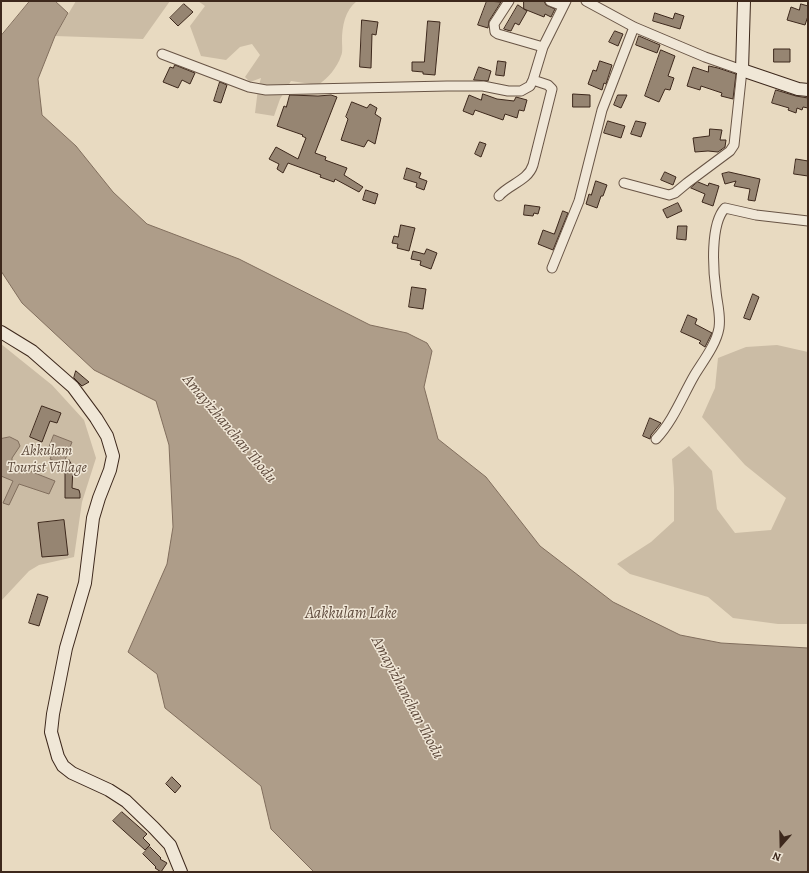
<!DOCTYPE html>
<html>
<head>
<meta charset="utf-8">
<style>
	body { margin:0 }
	#map { position:relative; width:809px; height:873px; overflow:hidden; background:#e8dac1; font-family:Alegreya,serif }
	canvas { display:block }
	.frame { position:absolute; inset:0; border:2px solid #3d281c; pointer-events:none }
	.north { position:absolute; left:761px; top:825px; width:40px; height:40px; -webkit-text-stroke:3px #f0e7d7; paint-order:stroke; rotate:200deg; font-size:11px; font-weight:700; line-height:16px; text-align:center; color:#3d281c }
	.north::after { content:''; display:block; margin:auto; width:14px; height:18px; background:#3d281c; clip-path:polygon(50% 0,100% 100%,50% 72%,0 100%) }
</style>
</head>
<body>
<div id="map">
<canvas width="809" height="873"></canvas>
<div class="frame"></div>
<div class="north">N</div>
</div>
<script>
const c = document.querySelector('canvas').getContext('2d');
c.lineJoin = 'round';
function paint(path, color) {
  c.fillStyle = color;
  c.fill(path, 'evenodd');
}
function stroke(path, color, width, dash) {
  c.strokeStyle = color;
  c.lineWidth = width;
  c.lineCap = dash ? 'butt' : 'round';
  c.setLineDash(dash || []);
  c.stroke(path);
}
function drawText(font, color, halo, rows, align = 'center') {
  c.font = font + ' Alegreya,serif';
  c.lineWidth = 3;
  c.setLineDash([]);
  c.textBaseline = 'middle';
  c.strokeStyle = halo;
  c.fillStyle = color;
  for (const [text, x, y, turn = 0] of rows) {
    c.save();
    c.translate(x, y);
    c.rotate((+turn || 0) * Math.PI / 180);
    c.textAlign = isNaN(turn) ? turn : align;
    if (halo) c.strokeText(text, 0, 0);
    c.fillText(text, 0, 0);
    c.restore();
  }
}
const green = new Path2D(`
	M 76,1 L 170,1 L 143,39 L 55,36 Z
	M 198,1 L 357,1 C 345,10 342,26 342,41 C 342,46 343,52 341,56 C 337,68 328,78 318,85 L 291,81 L 280,99 L 274,116 L 255,113 L 258,89 L 261,78 L 250,82 L 245,77 L 260,55 L 252,44 L 240,47 L 226,60 L 201,56 L 190,26 L 205,6 Z
	M 1,344 L 52,385 L 84,420 L 96,458 L 82,502 L 74,557 L 39,565 L 29,571 L 1,601 Z
	M 777,345 L 808,352 L 808,624 L 778,624 L 733,618 L 708,597 L 630,574 L 617,564 L 651,542 L 674,521 L 674,488 L 672,459 L 689,446 L 712,471 L 717,509 L 735,533 L 771,530 L 786,498 L 745,465 L 702,417 L 715,388 L 718,358 L 746,347 Z`);
const water = new Path2D(`
	M 30,1 L 55,1 L 68,13 L 55,36 L 38,79 L 42,115 L 76,146 L 113,192 L 147,224 L 239,259 L 370,325 L 407,333 L 427,343 L 432,351 L 424,387 L 438,439 L 486,477 L 540,546 L 613,602 L 680,635 L 721,643 L 808,648 L 808,872 L 314,872 L 271,829 L 261,786 L 165,708 L 157,674 L 128,652 L 167,564 L 173,527 L 169,445 L 156,401 L 94,370 L 22,303 L 1,271 L 1,36 Z
	M 54,435 L 72,442 L 63,465 L 50,459 L 54,450 L 49,448 Z
	M 10,437 L 18,441 L 20,446 L 12,458 L 12,464 L 55,481 L 49,494 L 19,484 L 9,505 L 3,503 L 13,481 L 1,476 L 1,439 Z`);
const building = new Path2D(`
	M 487,1 L 501,2 L 489,21 L 488,28 L 478,25 Z
	M 524,1 L 544,1 L 546,5 L 555,9 L 551,17 L 545,14 L 544,17 L 524,9 Z
	M 184,4 L 193,12 L 178,26 L 170,18 Z
	M 801,4 L 808,6 L 808,16 L 805,25 L 787,20 L 791,7 L 799,10 Z
	M 518,5 L 527,11 L 519,25 L 515,23 L 511,31 L 507,30 L 504,29 Z
	M 655,13 L 673,19 L 675,13 L 684,16 L 680,29 L 653,21 Z
	M 362,20 L 378,22 L 376,35 L 372,34 L 371,68 L 360,67 Z
	M 428,21 L 440,22 L 435,75 L 423,74 L 423,72 L 412,71 L 412,62 L 424,62 Z
	M 615,31 L 623,34 L 618,46 L 609,42 Z
	M 639,36 L 660,45 L 657,53 L 636,45 Z
	M 774,49 L 790,49 L 790,62 L 774,62 Z
	M 661,50 L 675,56 L 668,76 L 674,78 L 670,90 L 665,89 L 659,102 L 645,96 Z
	M 498,61 L 506,62 L 504,76 L 496,75 Z
	M 600,61 L 612,65 L 606,84 L 604,83 L 602,90 L 588,84 L 593,70 L 596,71 Z
	M 175,65 L 195,73 L 190,84 L 182,80 L 178,88 L 163,82 L 170,67 L 173,68 Z
	M 709,66 L 718,68 L 736,74 L 733,99 L 721,96 L 722,93 L 701,86 L 700,90 L 687,86 L 693,67 L 708,72 Z
	M 479,67 L 491,71 L 488,81 L 474,80 Z
	M 220,82 L 227,85 L 221,103 L 214,101 Z
	M 776,90 L 796,96 L 808,98 L 808,108 L 803,107 L 802,110 L 797,108 L 796,113 L 788,110 L 789,108 L 772,103 Z
	M 483,94 L 497,99 L 514,101 L 516,97 L 527,100 L 524,111 L 519,110 L 517,118 L 505,114 L 503,120 L 475,110 L 473,115 L 463,111 L 469,95 L 481,100 Z
	M 573,94 L 590,95 L 590,107 L 573,107 Z
	M 290,95 L 318,96 L 331,95 L 337,97 L 315,153 L 326,157 L 325,160 L 347,168 L 344,175 L 363,187 L 359,192 L 335,179 L 334,182 L 320,177 L 321,175 L 288,163 L 283,173 L 277,169 L 279,164 L 269,159 L 276,147 L 298,159 L 306,138 L 302,136 L 303,135 L 277,126 L 284,106 L 286,107 Z
	M 618,95 L 627,95 L 621,108 L 614,105 Z
	M 352,102 L 367,108 L 370,104 L 377,108 L 375,114 L 381,118 L 375,144 L 368,140 L 364,147 L 341,140 L 348,119 L 346,117 Z
	M 608,121 L 625,126 L 621,138 L 604,133 Z
	M 636,121 L 646,123 L 641,137 L 631,134 Z
	M 710,129 L 722,130 L 720,140 L 726,140 L 725,147 L 718,152 L 708,151 L 695,152 L 693,138 L 709,136 Z
	M 480,142 L 486,144 L 481,157 L 475,154 Z
	M 796,159 L 808,161 L 808,176 L 794,174 Z
	M 407,168 L 421,173 L 419,178 L 427,181 L 424,190 L 416,187 L 417,183 L 404,179 Z
	M 665,172 L 676,177 L 673,185 L 661,180 Z
	M 729,172 L 760,179 L 755,201 L 748,200 L 750,189 L 734,186 L 736,181 L 725,184 L 722,174 Z
	M 596,181 L 607,185 L 603,196 L 601,196 L 597,208 L 586,204 L 589,194 L 591,195 Z
	M 698,182 L 708,186 L 709,183 L 719,186 L 713,206 L 702,202 L 705,194 L 691,188 Z
	M 366,190 L 378,194 L 375,204 L 363,200 Z
	M 678,203 L 682,211 L 667,218 L 663,210 Z
	M 525,205 L 540,207 L 538,214 L 534,213 L 533,216 L 524,215 Z
	M 563,211 L 568,213 L 553,250 L 538,244 L 543,230 L 554,234 Z
	M 401,225 L 415,228 L 409,251 L 397,248 L 398,244 L 392,243 L 394,236 L 398,237 Z
	M 678,226 L 687,226 L 686,240 L 677,239 Z
	M 427,249 L 437,253 L 431,269 L 420,265 L 421,261 L 411,259 L 413,251 L 424,254 Z
	M 412,287 L 426,289 L 423,309 L 409,307 Z
	M 753,294 L 759,297 L 750,320 L 744,318 Z
	M 688,315 L 697,319 L 695,324 L 712,333 L 705,347 L 699,343 L 701,341 L 681,332 Z
	M 76,371 L 89,382 L 82,386 L 74,378 Z
	M 42,406 L 61,413 L 57,423 L 50,421 L 42,442 L 30,437 Z
	M 650,418 L 661,423 L 651,435 L 650,439 L 643,436 Z
	M 69,460 L 73,467 L 72,488 L 79,490 L 80,494 L 80,498 L 65,498 L 65,465 Z
	M 64,520 L 68,555 L 42,557 L 38,523 Z
	M 38,594 L 48,597 L 39,626 L 29,623 Z
	M 172,777 L 181,786 L 175,793 L 166,784 Z
	M 122,812 L 147,834 L 143,838 L 150,845 L 145,850 L 113,821 Z
	M 150,847 L 161,858 L 160,859 L 167,863 L 161,872 L 155,868 L 156,867 L 143,854 Z`);
const street = new Path2D(`
	M 509,1 L 494,24 L 495,32 L 498,34 L 543,47
	M 550,1 L 563,6
	M 586,1 L 634,27 L 705,57 L 742,70 L 734,145 L 730,151 L 687,183 L 675,193 L 669,195 L 624,183
	M 162,54 L 249,87 L 266,90 L 447,86 L 483,86 L 508,91 L 521,91 L 530,86 L 533,80 L 543,47 L 566,1
	M 499,196 C 509,184 528,181 533,165 L 552,89 L 548,85 L 533,80
	M 552,268 L 579,201 L 602,110 L 634,27
	M 656,439 C 673,421 682,397 694,376 C 703,361 716,345 719,328 C 721,315 717,303 716,291 C 713,270 710,224 725,208 L 756,215 L 808,221`);
const secondary = new Path2D(`
	M 744,1 L 742,70 L 798,89 L 808,90
	M 1,332 L 32,351 L 73,387 L 96,418 L 107,436 L 113,456 L 110,470 L 99,498 L 93,518 L 85,583 L 66,648 L 53,714 L 51,732 L 58,757 L 63,766 L 72,773 L 109,790 L 126,801 L 154,828 L 170,845 L 181,872`);
const parkNames = [
	["Akkulam",47,451],
	["Tourist Village",47,468]
];
const waterNames = [
	["Amayizhanchan Thodu",229,429,50],
	["Aakkulam Lake",351,614],
	["Amayizhanchan Thodu",407,698,62]
];
paint(green, '#cbbca5');
paint(water, '#ae9d89');
stroke(water, '#816e5d', 1);
paint(building, '#968572');
stroke(building, '#3d281c', 1);
stroke(street, '#685445', 11);
stroke(secondary, '#3d281c', 14);
stroke(street, '#f0e7d7', 9);
stroke(secondary, '#f0e7d7', 12);
drawText('italic 15px', '#604d3e', '#f0e7d7', parkNames);
drawText('italic 16px', '#5f4b3d', '#f0e7d7', waterNames);
</script>
</body>
</html>
